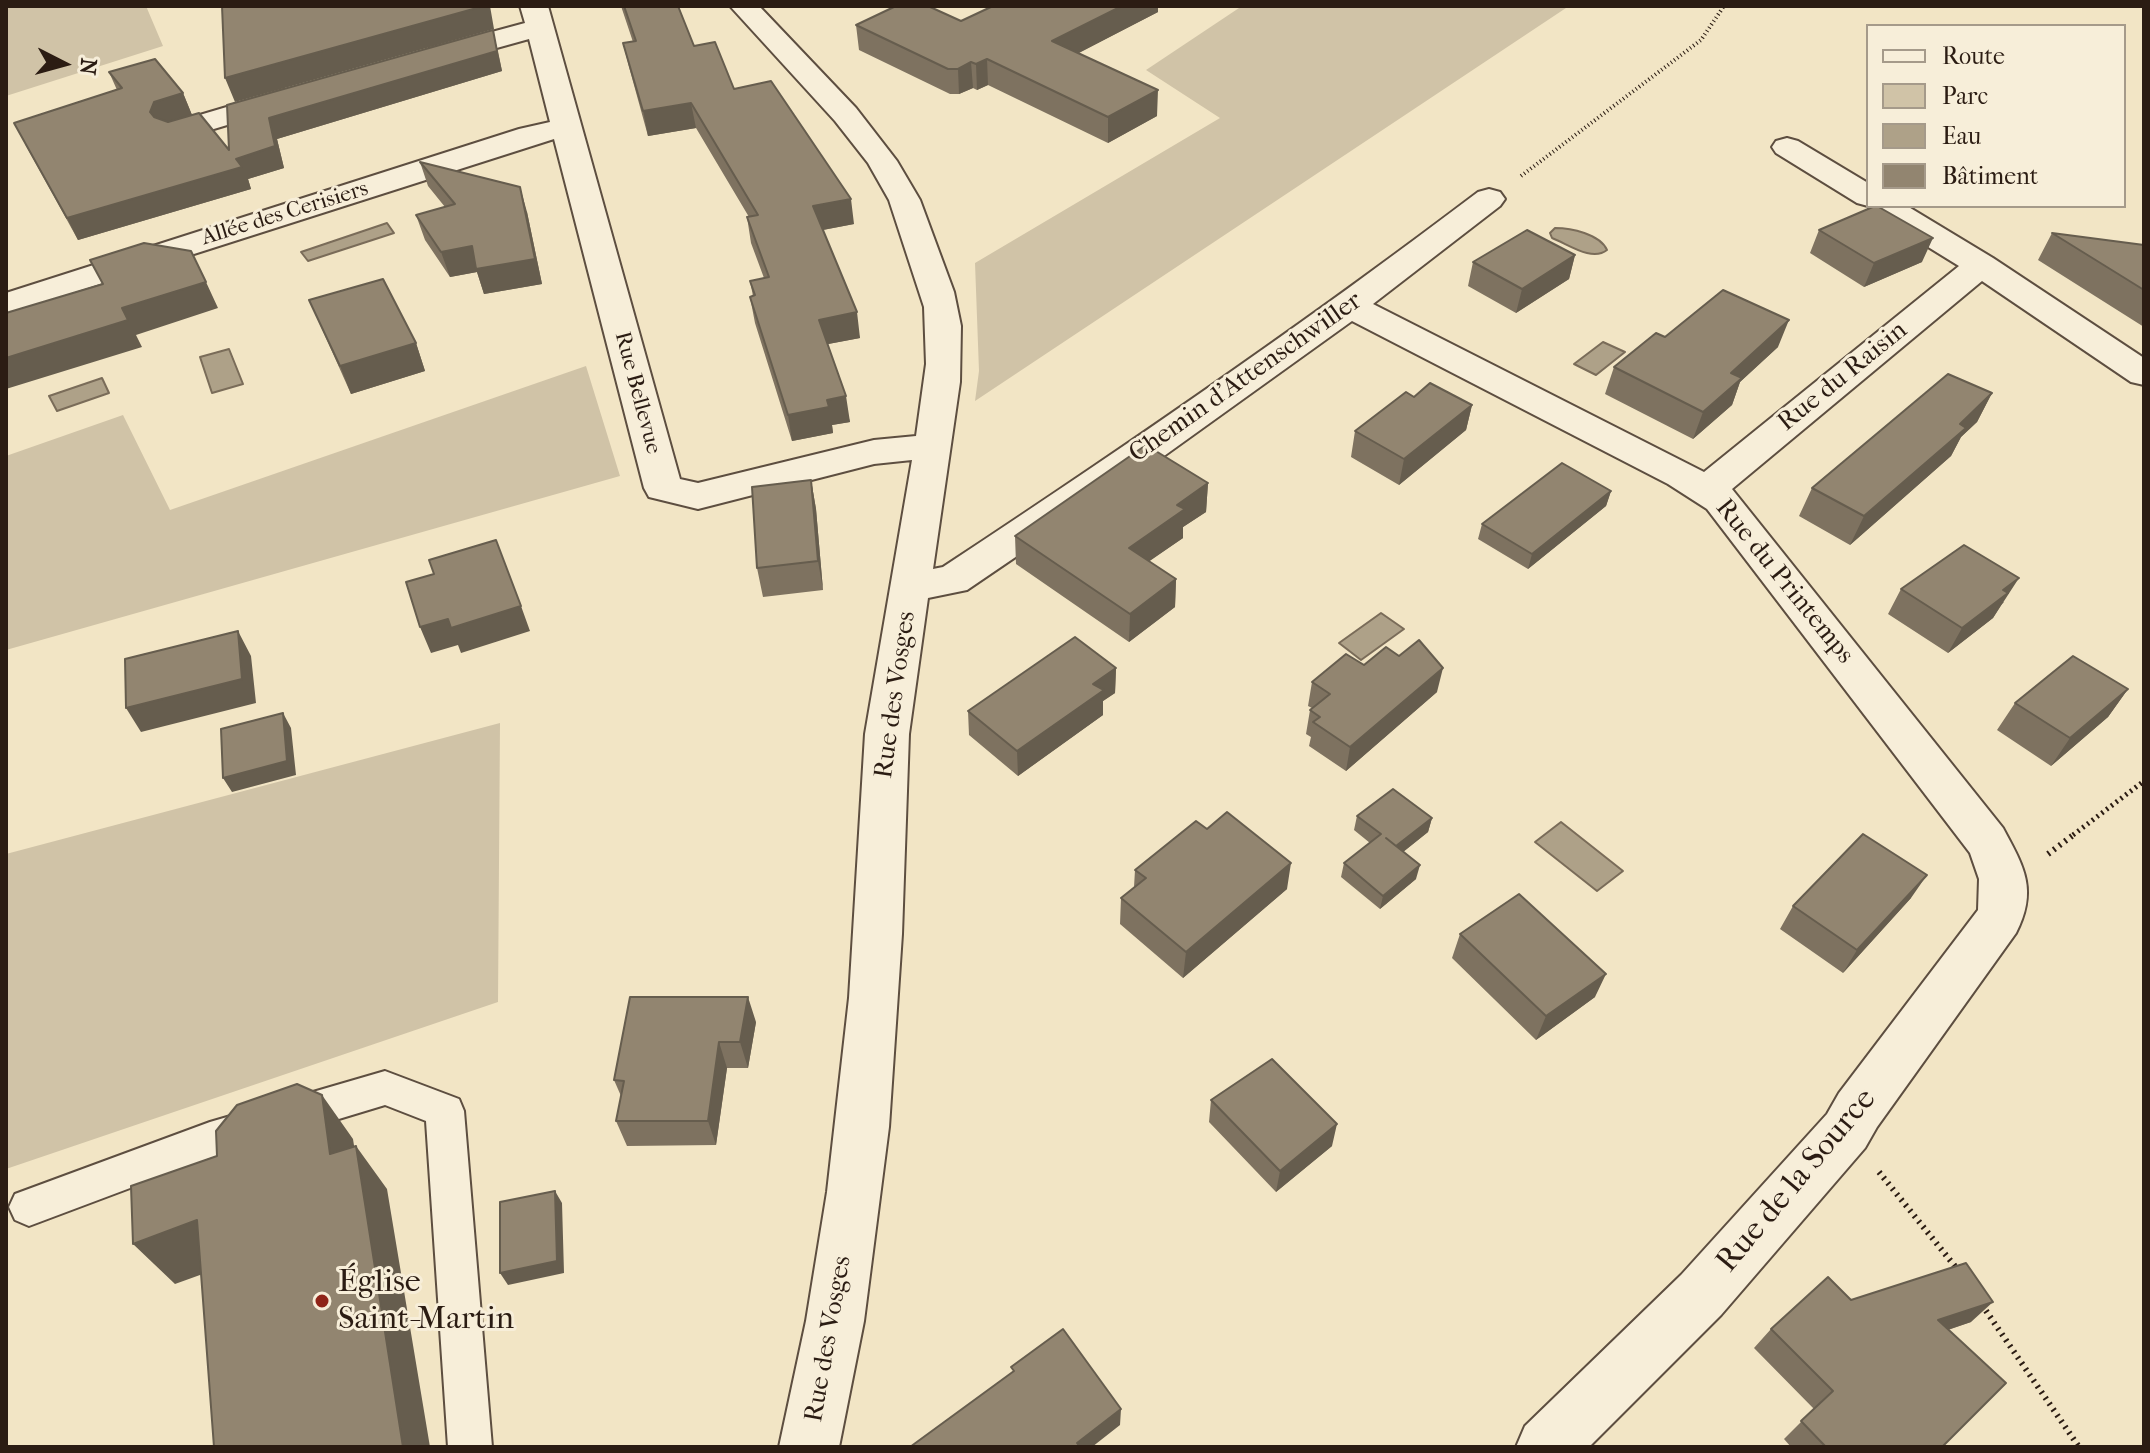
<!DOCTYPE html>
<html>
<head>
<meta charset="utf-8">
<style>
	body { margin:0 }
	#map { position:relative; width:2150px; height:1453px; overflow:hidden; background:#f2e5c5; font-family:"IM FELL French Canon",serif }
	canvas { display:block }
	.frame { position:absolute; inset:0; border:8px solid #2b1c13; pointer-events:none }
	.legend { position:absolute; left:1866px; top:24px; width:260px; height:184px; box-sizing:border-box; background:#f7eed9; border:2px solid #a59a8a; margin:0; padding:10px 14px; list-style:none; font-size:24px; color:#2b1c13 }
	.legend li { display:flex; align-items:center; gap:16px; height:40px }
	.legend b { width:40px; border:2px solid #a59a8a }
	.north { position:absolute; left:24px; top:24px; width:80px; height:80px; -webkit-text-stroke:6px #f7eed9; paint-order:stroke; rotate:96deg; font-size:22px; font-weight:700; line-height:32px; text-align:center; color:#2b1c13 }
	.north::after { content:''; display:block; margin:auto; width:28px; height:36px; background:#2b1c13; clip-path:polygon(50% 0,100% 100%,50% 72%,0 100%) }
</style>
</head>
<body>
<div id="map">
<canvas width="2150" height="1453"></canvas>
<div class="frame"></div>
<ul class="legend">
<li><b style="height:10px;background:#f7eed9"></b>Route</li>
<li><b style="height:22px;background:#d0c3a7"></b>Parc</li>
<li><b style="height:22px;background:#aea188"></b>Eau</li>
<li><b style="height:22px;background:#928570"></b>Bâtiment</li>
</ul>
<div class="north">N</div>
</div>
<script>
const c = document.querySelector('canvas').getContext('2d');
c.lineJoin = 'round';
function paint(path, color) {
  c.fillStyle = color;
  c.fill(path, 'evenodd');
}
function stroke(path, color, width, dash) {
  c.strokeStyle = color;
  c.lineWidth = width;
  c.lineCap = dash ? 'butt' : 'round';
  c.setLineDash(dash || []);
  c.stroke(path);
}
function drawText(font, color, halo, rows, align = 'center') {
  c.font = font + ' "IM FELL French Canon",serif';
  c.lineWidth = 6;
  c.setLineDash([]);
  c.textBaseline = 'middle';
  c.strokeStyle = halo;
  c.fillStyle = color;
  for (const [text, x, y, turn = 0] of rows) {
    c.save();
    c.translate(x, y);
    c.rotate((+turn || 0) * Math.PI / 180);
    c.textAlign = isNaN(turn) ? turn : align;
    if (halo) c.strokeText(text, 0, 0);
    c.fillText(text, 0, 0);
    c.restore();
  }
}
const green = new Path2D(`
	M 6,6 L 146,6 L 163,46 L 6,96 Z
	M 1242,6 L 1569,6 L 975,401 L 979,371 L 975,263 L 1220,118 L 1146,70 Z
	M 586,366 L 620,476 L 6,650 L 6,456 L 123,415 L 170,510 Z
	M 500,723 L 498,1002 L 6,1169 L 6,854 Z`);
const water = new Path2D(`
	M 387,223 L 394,233 L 308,261 L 301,252 Z
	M 1555,228 C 1571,228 1600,234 1607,250 C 1592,262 1568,244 1552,238 L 1550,233 Z
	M 1603,342 L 1625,352 L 1596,375 L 1574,364 Z
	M 229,349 L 243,384 L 212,393 L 200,357 Z
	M 102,378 L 109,393 L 57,411 L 49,396 Z
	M 1381,613 L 1404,629 L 1361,660 L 1339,643 Z
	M 1561,822 L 1623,871 L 1597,891 L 1535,842 Z`);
const pathFar2 = new Path2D(`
	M 1521,176 L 1701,40 L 1724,6`);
const pathFar1 = new Path2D(`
	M 2073,835 L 2144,781`);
const path = new Path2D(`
	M 2048,854 L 2076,833
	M 1879,1172 L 1958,1270
	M 1982,1305 L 2079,1447`);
const service = new Path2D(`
	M 385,1071 L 459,1099 L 464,1111 L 492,1447 L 448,1447 L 426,1121 L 385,1105 L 210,1158 L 29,1226 L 15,1220 L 9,1207 L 15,1194 L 210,1122 Z`);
const minor = new Path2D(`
	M 520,6 L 548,6 L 680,479 L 698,483 L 874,440 L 916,436 L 926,364 L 924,307 L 889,200 L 868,163 L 835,121 L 730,6 L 759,6 L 856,108 L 897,161 L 920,200 L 954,292 L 961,326 L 960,382 L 933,569 L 943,567 C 1125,447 1304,324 1478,192 L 1489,189 L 1500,192 L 1505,199 L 1500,206 L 1373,304 L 1704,472 L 1959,266 L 1873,213 L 1868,206 L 1907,206 L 1993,258 L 2144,358 L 2144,385 L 2131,382 L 1982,281 L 1732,489 L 2003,828 C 2024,867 2038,890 2016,933 L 1877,1127 L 1865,1148 L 1721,1315 L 1589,1447 L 1516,1447 L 1525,1426 L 1681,1275 L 1827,1114 L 1839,1093 L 1978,910 L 1979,879 L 1970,853 L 1707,509 L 1668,484 L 1352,321 L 1164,456 L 967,590 L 928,598 L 909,734 L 902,934 L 889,1127 L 864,1321 L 839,1447 L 779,1447 L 806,1321 L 827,1192 L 849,998 L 865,734 L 912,460 L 874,464 L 698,509 L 649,497 L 644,488 L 554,139 L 6,314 L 6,293 L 519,129 L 550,122 L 529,39 L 439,64 L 429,61 L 425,55 L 429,49 L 525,23 Z
	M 284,90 L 294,93 L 299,99 L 294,105 L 177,140 L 166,137 L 162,131 L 166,125 Z
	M 1787,138 L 1798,141 L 1868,183 L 1868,206 L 1857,203 L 1776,153 L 1772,147 L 1776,141 Z`);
const wall = new Path2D(`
	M 621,6 L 678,6 L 694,46 L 854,224 L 823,230 L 860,338 L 828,344 L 850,422 L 832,425 L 833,433 L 792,441 L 755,323 L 750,297 L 753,296 L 750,281 L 764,278 L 751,243 L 747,217 L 749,217 L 696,128 L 648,136 L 629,67 L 623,43 L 633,42 Z
	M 993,6 L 1158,6 L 1158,12 L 1078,53 L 1157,116 L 1108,143 L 988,85 L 977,90 L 973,88 L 959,94 L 950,94 L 859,50 L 856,25 L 961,21 Z
	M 498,51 L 502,71 L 277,139 L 284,168 L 248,179 L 251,189 L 78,240 L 25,144 L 117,90 L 109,72 L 183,93 L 192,115 L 173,120 L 229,150 Z
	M 420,162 L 527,212 L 542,284 L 484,294 L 477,272 L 450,277 L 425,240 L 416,215 L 445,207 L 428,186 Z
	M 1819,230 L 1922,262 L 1864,287 L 1810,253 Z
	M 2052,233 L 2144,245 L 2144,327 L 2038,260 Z
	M 1575,255 L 1569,279 L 1516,313 L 1468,286 L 1473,262 Z
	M 309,300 L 416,343 L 425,371 L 351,394 Z
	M 1665,337 L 1778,347 L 1740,382 L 1732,405 L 1693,439 L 1605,394 L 1614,367 Z
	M 1992,393 L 1977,422 L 1961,437 L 1951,456 L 1850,545 L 1799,516 L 1812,488 Z
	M 1414,397 L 1472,405 L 1466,430 L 1399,485 L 1351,457 L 1355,431 Z
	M 811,480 L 816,509 L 823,590 L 763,597 L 757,568 Z
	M 1208,483 L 1206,512 L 1183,527 L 1183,538 L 1149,561 L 1176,579 L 1175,607 L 1129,642 L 1016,564 L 1015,536 Z
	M 1611,491 L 1606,506 L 1528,569 L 1478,539 L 1482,524 Z
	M 1901,589 L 2004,602 L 2001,605 L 1993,618 L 1948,653 L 1888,614 Z
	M 1364,665 L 1437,692 L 1346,771 L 1309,746 L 1311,737 L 1306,734 L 1310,710 L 1312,708 L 1308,706 L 1312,682 Z
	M 1116,668 L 1115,693 L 1103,701 L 1103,715 L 1018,776 L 969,735 L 968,711 Z
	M 2128,689 L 2108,717 L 2051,766 L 1997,730 L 2015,703 Z
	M 1357,816 L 1432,818 L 1428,832 L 1403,852 L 1416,879 L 1380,909 L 1341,877 L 1344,863 L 1370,843 L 1354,830 Z
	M 1135,870 L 1287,889 L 1183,978 L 1120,924 L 1121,898 L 1134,887 Z
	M 1911,898 L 1843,973 L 1780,929 L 1793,906 Z
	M 1460,934 L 1595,997 L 1536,1040 L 1452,958 Z
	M 756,1022 L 748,1068 L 727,1068 L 716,1145 L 627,1146 L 616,1121 L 621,1096 L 614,1080 Z
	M 1211,1100 L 1332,1146 L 1276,1192 L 1209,1122 Z
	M 1851,1300 L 1971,1322 L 1948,1330 L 1942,1447 L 1791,1447 L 1784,1439 L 1814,1409 L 1754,1348 L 1771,1329 Z`);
const shadedWall = new Path2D(`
	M 484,6 L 490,6 L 494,29 L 235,102 L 225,78 Z
	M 1122,6 L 1158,6 L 1158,12 L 1052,67 L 1052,41 Z
	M 493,30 L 502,71 L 277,139 L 284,168 L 248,179 L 251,189 L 78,240 L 67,218 L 236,159 L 269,118 Z
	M 987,59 L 988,85 L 977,90 L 976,64 Z
	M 971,62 L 973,88 L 959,94 L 958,69 Z
	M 1158,90 L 1157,116 L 1108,143 L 1108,117 Z
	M 183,93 L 192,115 L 164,123 L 160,133 L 150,112 L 154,102 Z
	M 691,103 L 696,128 L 648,136 L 643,111 Z
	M 520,187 L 527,212 L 542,284 L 484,294 L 477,272 L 450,277 L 441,252 Z
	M 851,199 L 854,224 L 817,231 L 813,206 Z
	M 1933,238 L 1922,262 L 1864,287 L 1874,263 Z
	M 1575,255 L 1569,279 L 1516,313 L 1522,289 Z
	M 206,282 L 218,308 L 136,335 L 142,347 L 6,389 L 6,358 L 122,308 Z
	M 857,312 L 860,338 L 823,345 L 819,320 Z
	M 1789,320 L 1778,347 L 1740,382 L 1732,405 L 1693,439 L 1703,412 L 1731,373 Z
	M 416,343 L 425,371 L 351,394 L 340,366 Z
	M 1992,393 L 1977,422 L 1961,437 L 1951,456 L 1850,545 L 1864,516 Z
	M 846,396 L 850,422 L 832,425 L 833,433 L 792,441 L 788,415 L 827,400 Z
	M 1472,405 L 1466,430 L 1399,485 L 1404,459 Z
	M 811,480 L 816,509 L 823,590 L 818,561 Z
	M 1208,483 L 1206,512 L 1183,527 L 1183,538 L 1128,576 L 1129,548 L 1177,505 Z
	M 1611,491 L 1606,506 L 1528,569 L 1532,554 Z
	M 2019,578 L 1993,618 L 1948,653 L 1962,628 L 2003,590 Z
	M 1176,579 L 1175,607 L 1129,642 L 1130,614 Z
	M 521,606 L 530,631 L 461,653 L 458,645 L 431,653 L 420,627 L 448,619 Z
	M 238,631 L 251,656 L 256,703 L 141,732 L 126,708 Z
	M 1116,668 L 1115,693 L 1103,701 L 1103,715 L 1018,776 L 1017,751 L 1093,684 Z
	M 1443,668 L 1437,692 L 1346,771 L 1350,747 Z
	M 2128,689 L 2108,717 L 2051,766 L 2070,738 Z
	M 283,713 L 291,728 L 296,775 L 232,792 L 223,778 Z
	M 1432,818 L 1428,832 L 1393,860 L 1396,846 Z
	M 1291,863 L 1287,889 L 1183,978 L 1186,952 Z
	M 1420,865 L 1416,879 L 1380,909 L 1383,896 Z
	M 1927,875 L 1911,898 L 1843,973 L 1857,950 Z
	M 1606,974 L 1595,997 L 1536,1040 L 1546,1016 Z
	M 748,997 L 756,1022 L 748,1068 L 740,1042 Z
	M 719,1042 L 727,1068 L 716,1145 L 708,1121 Z
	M 322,1095 L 353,1139 L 362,1197 L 330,1154 Z
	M 1337,1124 L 1332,1146 L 1276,1192 L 1280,1171 Z
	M 356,1146 L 387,1189 L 430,1447 L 403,1447 Z
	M 555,1191 L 562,1203 L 564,1273 L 508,1285 L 500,1273 Z
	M 197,1220 L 236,1262 L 175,1284 L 133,1244 Z
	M 1993,1302 L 1971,1322 L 1917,1340 L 1938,1320 Z
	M 1121,1409 L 1120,1425 L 1092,1447 L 1077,1447 L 1077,1443 Z`);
const building = new Path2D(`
	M 222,6 L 484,6 L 225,78 Z
	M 624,6 L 678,6 L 694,46 L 715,42 L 734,89 L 771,81 L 851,199 L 813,206 L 857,312 L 819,320 L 846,396 L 827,400 L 829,407 L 788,415 L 750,297 L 755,295 L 750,281 L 769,277 L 747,217 L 758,215 L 691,103 L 643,111 L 623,43 L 636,41 Z
	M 896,6 L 928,6 L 961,21 L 993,6 L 1122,6 L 1052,41 L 1158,90 L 1108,117 L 987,59 L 976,64 L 971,62 L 958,69 L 948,69 L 856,25 Z
	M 493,30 L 497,51 L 269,118 L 275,146 L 236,159 L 242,167 L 67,218 L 14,123 L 122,88 L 109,72 L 155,59 L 183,93 L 154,102 L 150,112 L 154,117 L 168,122 L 199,113 L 229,150 L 227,105 Z
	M 420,162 L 520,187 L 535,259 L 476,269 L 472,246 L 441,252 L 416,215 L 455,204 Z
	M 1875,206 L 1877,206 L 1933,238 L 1874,263 L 1819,230 Z
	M 1527,230 L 1575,255 L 1522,289 L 1473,262 Z
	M 2052,233 L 2144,245 L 2144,290 Z
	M 144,243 L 191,251 L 206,282 L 122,308 L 128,320 L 6,358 L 6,313 L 103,284 L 90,260 Z
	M 383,279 L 416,343 L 340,366 L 309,300 Z
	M 1723,290 L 1789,320 L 1731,373 L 1742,378 L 1703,412 L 1614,367 L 1656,333 L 1665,337 Z
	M 1948,374 L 1992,393 L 1960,424 L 1966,428 L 1864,516 L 1812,488 Z
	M 1430,383 L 1472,405 L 1404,459 L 1355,431 L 1406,392 L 1414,397 Z
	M 1146,445 L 1208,483 L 1177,505 L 1185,509 L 1129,548 L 1176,579 L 1130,614 L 1015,536 Z
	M 1562,463 L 1611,491 L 1532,554 L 1482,524 Z
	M 811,480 L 818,561 L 757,568 L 752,487 Z
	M 496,540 L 521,606 L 451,628 L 448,619 L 420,627 L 406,582 L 434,574 L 429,560 Z
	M 1964,545 L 2019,578 L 2003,590 L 2008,593 L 1962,628 L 1901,589 Z
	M 238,631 L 242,679 L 126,708 L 125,659 Z
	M 1075,637 L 1116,668 L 1093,684 L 1104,690 L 1017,751 L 968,711 Z
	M 1419,640 L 1443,668 L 1350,747 L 1313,722 L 1320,717 L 1310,710 L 1330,694 L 1312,682 L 1346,654 L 1364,665 L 1386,647 L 1399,656 Z
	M 2073,656 L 2128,689 L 2070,738 L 2015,703 Z
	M 283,713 L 287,761 L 223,778 L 221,729 Z
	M 1393,789 L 1432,818 L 1396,846 L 1386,838 L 1420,865 L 1383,896 L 1344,863 L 1381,834 L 1357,816 Z
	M 1227,812 L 1291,863 L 1186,952 L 1121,898 L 1146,878 L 1135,870 L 1196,821 L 1207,829 Z
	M 1863,834 L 1927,875 L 1857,950 L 1793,906 Z
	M 1519,894 L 1606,974 L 1546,1016 L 1460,934 Z
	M 630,997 L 748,997 L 740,1042 L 719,1042 L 708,1121 L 616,1121 L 624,1081 L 614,1080 Z
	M 1272,1059 L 1337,1124 L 1280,1171 L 1211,1100 Z
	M 297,1084 L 322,1095 L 330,1154 L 356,1146 L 403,1447 L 214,1447 L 197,1220 L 133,1244 L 131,1186 L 217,1156 L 216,1131 L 237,1105 Z
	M 555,1191 L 557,1261 L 500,1273 L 500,1202 Z
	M 1966,1263 L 1993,1302 L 1938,1320 L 2006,1383 L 1942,1447 L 1826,1447 L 1801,1421 L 1833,1391 L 1771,1329 L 1828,1277 L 1851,1300 Z
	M 1063,1329 L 1121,1409 L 1077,1443 L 1080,1447 L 910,1447 L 1014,1371 L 1011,1367 Z`);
const markers = [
	[322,1301,8,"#8f2418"]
];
const farStreetnames = [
	["Allée des Cerisiers",285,214,-17],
	["Rue Bellevue",637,393,75]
];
const streetNames = [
	["Rue du Raisin",1843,377,-39],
	["Chemin d'Attenschwiller",1246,378,-35],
	["Rue du Printemps",1784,582,51],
	["Rue des Vosges",896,695,-82],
	["Rue des Vosges",829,1339,-80]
];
const nearStreetnames = [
	["Rue de la Source",1797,1181,-50]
];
const nearPoinames = [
	["Église",338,1283],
	["Saint-Martin",338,1320]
];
paint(green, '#d0c3a7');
paint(water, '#aea188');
stroke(water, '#7a6c59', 2);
stroke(service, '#5d4e40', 4);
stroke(minor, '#5d4e40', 4);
stroke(pathFar2, '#2b1c13', 4, [1, 3]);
stroke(pathFar1, '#2b1c13', 5, [2, 4]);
stroke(path, '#2b1c13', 6, [2, 5]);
paint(service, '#f7eed9');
paint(minor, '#f7eed9');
paint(wall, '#7e7260');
paint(shadedWall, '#665d4e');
paint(building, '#928570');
stroke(building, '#665d4e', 2);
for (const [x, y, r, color] of markers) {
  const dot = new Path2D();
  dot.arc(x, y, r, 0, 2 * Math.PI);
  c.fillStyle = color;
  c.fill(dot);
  stroke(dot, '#f7eed9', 3);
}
drawText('22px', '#2b1c13', '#f7eed9', farStreetnames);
drawText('26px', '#2b1c13', '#f7eed9', streetNames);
drawText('32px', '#2b1c13', '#f7eed9', nearStreetnames);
drawText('32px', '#2b1c13', '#f7eed9', nearPoinames, 'left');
</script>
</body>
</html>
